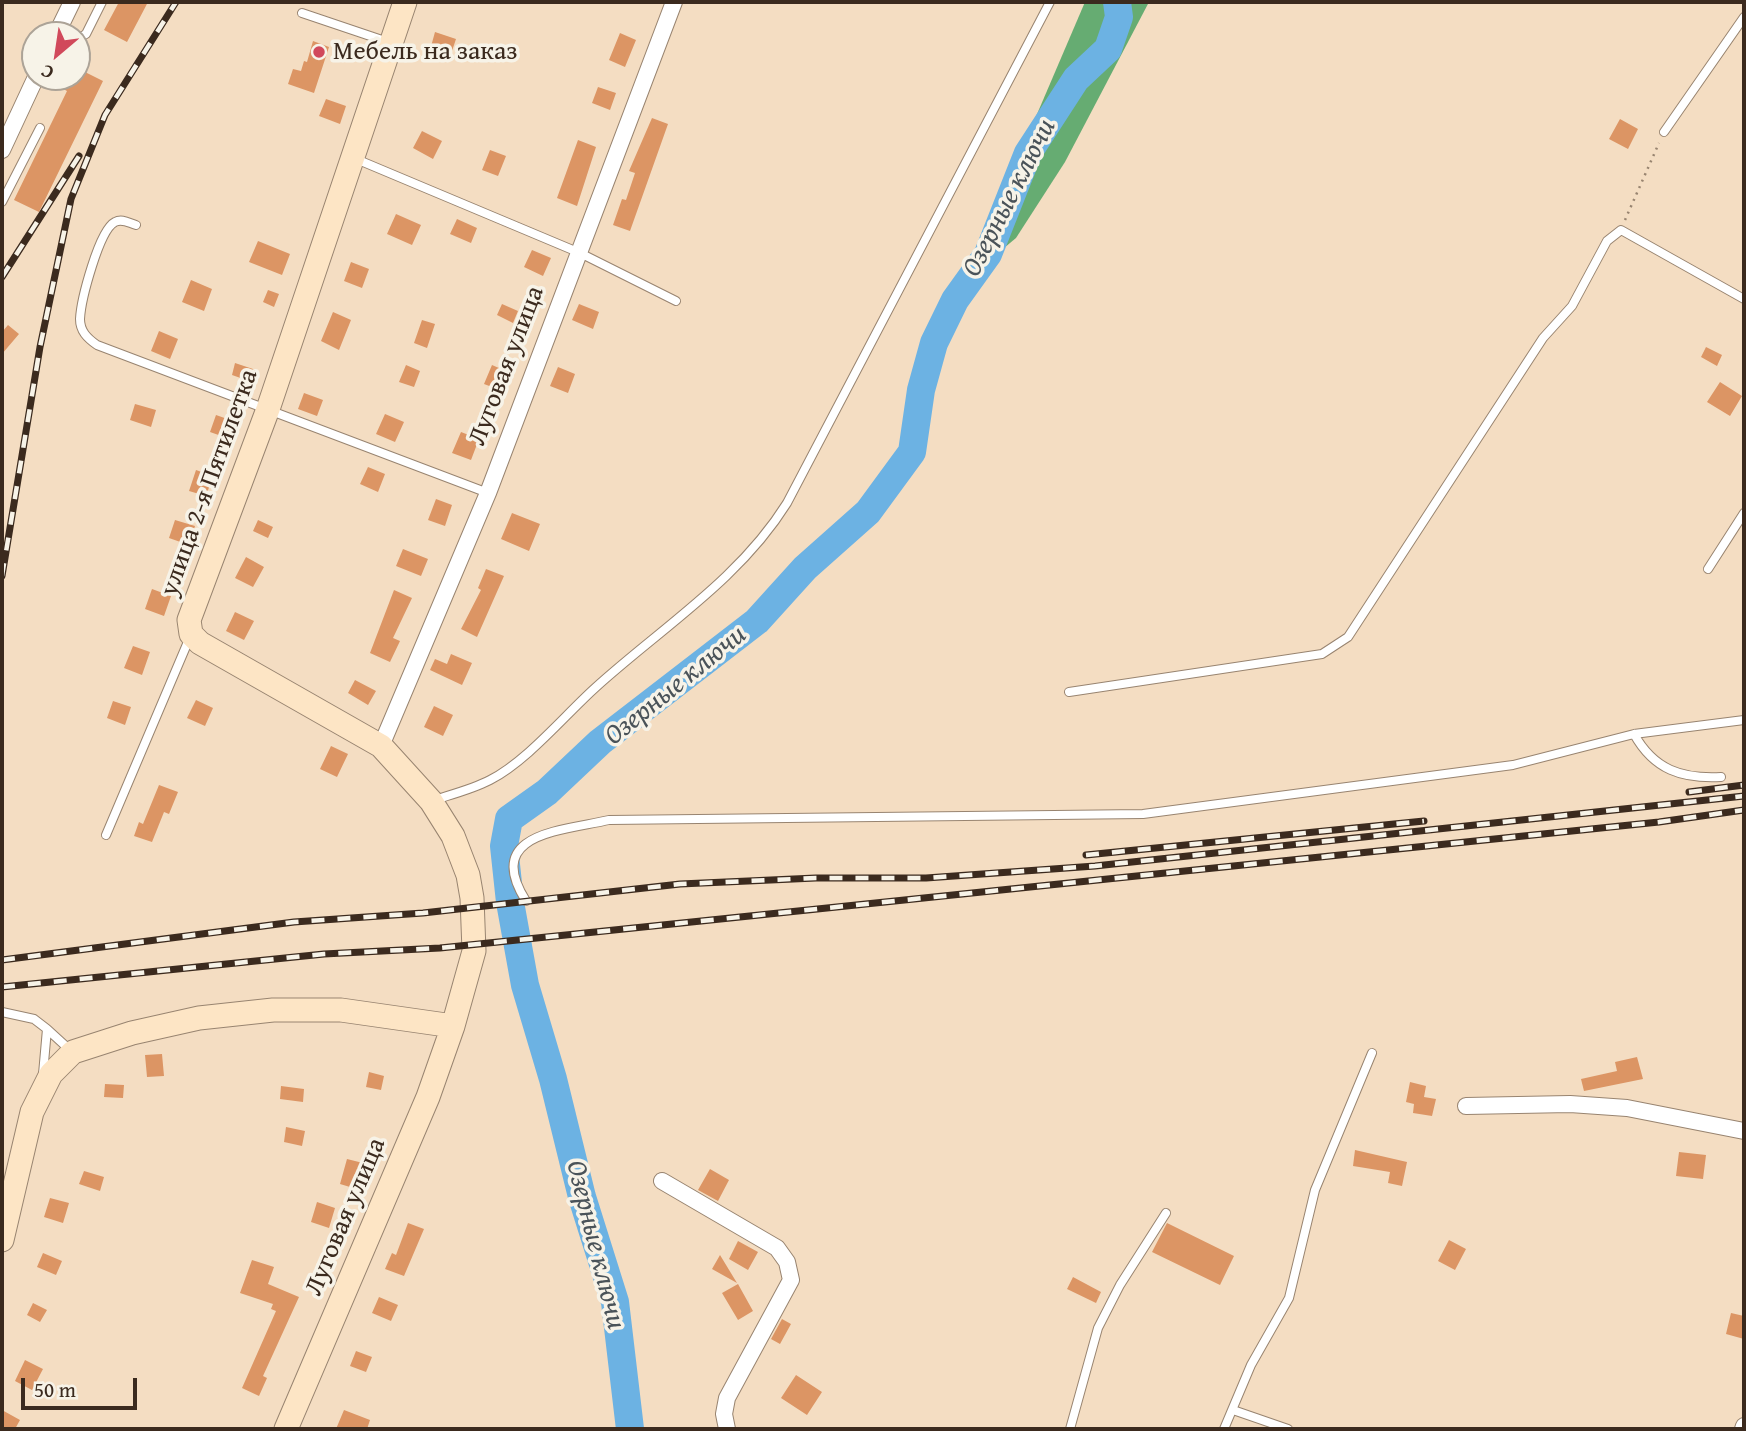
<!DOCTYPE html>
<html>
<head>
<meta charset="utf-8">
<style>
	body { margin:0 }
	#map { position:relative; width:1746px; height:1431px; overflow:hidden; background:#f4ddc2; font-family:"Gentium Book Plus",serif }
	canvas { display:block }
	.frame { position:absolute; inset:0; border:4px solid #3b2a1e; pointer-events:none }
	.north { position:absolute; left:21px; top:21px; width:70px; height:70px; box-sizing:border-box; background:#f7f3e8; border:2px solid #aca397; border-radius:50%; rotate:209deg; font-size:19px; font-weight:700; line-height:28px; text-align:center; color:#3b2a1e }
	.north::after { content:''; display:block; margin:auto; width:24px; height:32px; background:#d1495b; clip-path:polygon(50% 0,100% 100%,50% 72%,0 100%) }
	.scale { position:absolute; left:21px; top:1378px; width:116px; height:32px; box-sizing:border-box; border:4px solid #3b2a1e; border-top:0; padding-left:9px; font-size:21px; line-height:24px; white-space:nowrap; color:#3b2a1e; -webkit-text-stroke:5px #f7f3e8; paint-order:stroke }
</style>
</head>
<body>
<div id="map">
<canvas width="1746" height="1431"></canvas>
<div class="frame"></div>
<div class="north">С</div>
<div class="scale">50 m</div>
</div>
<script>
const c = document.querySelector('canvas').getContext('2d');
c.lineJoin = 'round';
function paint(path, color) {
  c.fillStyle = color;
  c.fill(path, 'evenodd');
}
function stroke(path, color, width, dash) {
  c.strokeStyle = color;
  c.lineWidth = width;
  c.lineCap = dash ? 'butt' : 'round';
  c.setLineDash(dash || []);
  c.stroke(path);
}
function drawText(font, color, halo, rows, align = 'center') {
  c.font = font + ' "Gentium Book Plus",serif';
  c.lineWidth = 7;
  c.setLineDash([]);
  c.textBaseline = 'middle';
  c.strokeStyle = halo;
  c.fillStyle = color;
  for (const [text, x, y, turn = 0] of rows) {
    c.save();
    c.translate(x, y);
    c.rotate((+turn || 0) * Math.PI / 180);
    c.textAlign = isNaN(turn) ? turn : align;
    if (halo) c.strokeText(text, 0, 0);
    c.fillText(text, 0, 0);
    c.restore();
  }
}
const forest = new Path2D(`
	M 1085,2 L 1149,2 L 1065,162 L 1016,238 L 998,253 L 987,249 L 984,238 Z`);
const river = new Path2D(`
	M 630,1429 L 615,1302 L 582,1197 L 553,1079 L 525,985 L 510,902 L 504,846 L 509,819 L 547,792 L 600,742 L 757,621 L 805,568 L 868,512 L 912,452 L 921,390 L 934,343 L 955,300 L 988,254 L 1028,153 L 1076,79 L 1108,49 L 1119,17 L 1117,2`);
const building = new Path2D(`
	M 119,2 L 148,2 L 127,42 L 104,30 Z
	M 435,32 L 456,39 L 450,57 L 430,50 Z
	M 620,33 L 636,40 L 625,67 L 609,60 Z
	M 313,41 L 329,47 L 314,93 L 288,84 L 293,69 L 301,71 L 304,61 L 307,62 Z
	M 77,68 L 103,81 L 39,212 L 14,200 L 67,91 L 46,80 L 46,77 L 77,77 Z
	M 598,87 L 616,93 L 610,110 L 592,103 Z
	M 326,99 L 346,106 L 340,124 L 319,116 Z
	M 652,118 L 668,124 L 630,231 L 613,225 L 622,199 L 626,200 L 635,173 L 629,171 Z
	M 1620,119 L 1638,129 L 1628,149 L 1609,139 Z
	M 422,131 L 442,141 L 433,159 L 413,148 Z
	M 578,140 L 596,147 L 577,206 L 557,198 Z
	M 490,150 L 506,156 L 498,176 L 482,170 Z
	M 396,214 L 421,225 L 412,245 L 387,234 Z
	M 457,219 L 477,228 L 471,243 L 450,234 Z
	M 258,241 L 290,254 L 282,275 L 249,262 Z
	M 532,250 L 551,258 L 543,276 L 524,267 Z
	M 351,262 L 369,269 L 362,288 L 344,281 Z
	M 191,280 L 212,289 L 204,311 L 182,302 Z
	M 268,290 L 279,294 L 274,307 L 263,302 Z
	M 502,304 L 518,311 L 513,323 L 497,315 Z
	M 579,304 L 599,312 L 593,329 L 572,320 Z
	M 333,312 L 351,320 L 339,350 L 321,341 Z
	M 422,320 L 435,324 L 427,348 L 414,343 Z
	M 8,325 L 19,334 L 2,354 L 2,332 Z
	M 159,331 L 178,339 L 170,359 L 151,351 Z
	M 1706,347 L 1722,355 L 1717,366 L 1701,357 Z
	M 235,363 L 256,370 L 252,382 L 232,375 Z
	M 406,365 L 420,371 L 414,387 L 399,382 Z
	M 492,365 L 508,372 L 500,390 L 484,384 Z
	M 558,367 L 575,374 L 568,393 L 550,386 Z
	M 1720,382 L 1742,396 L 1730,416 L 1707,402 Z
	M 304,393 L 323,400 L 317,416 L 298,409 Z
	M 135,404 L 156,410 L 151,427 L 130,420 Z
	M 385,414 L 404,422 L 395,442 L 376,434 Z
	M 216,415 L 236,422 L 230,439 L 210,432 Z
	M 461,432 L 479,439 L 471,460 L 452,453 Z
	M 368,467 L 385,474 L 378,492 L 360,484 Z
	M 196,470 L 213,476 L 206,496 L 189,491 Z
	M 436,499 L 452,505 L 445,526 L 428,520 Z
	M 512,513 L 540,524 L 529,551 L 501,539 Z
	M 175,520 L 195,526 L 189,545 L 169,538 Z
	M 258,520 L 273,527 L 268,538 L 253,531 Z
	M 403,549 L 428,559 L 421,576 L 396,566 Z
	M 246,557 L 264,567 L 253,587 L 235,578 Z
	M 486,569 L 504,576 L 477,637 L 461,629 L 481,590 L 478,588 Z
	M 152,589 L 171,596 L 164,616 L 145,609 Z
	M 394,590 L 412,598 L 393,638 L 400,641 L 390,662 L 370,653 Z
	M 235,612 L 254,621 L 244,640 L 226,631 Z
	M 133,646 L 150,652 L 142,675 L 124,668 Z
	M 451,654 L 472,663 L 462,685 L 430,670 L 435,659 L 447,664 Z
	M 355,680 L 376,691 L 368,705 L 348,693 Z
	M 196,700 L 213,708 L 205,726 L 187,718 Z
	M 113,701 L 131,707 L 125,725 L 107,718 Z
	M 434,706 L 453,715 L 443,736 L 424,727 Z
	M 331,746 L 348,754 L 337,777 L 320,769 Z
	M 159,785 L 178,792 L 169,814 L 164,812 L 152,842 L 134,836 L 139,822 L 143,824 Z
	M 162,1054 L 164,1076 L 147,1077 L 145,1055 Z
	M 1637,1057 L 1643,1079 L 1584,1091 L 1581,1079 L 1617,1071 L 1615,1062 Z
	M 369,1072 L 384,1076 L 381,1090 L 366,1087 Z
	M 1410,1082 L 1426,1086 L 1424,1097 L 1436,1099 L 1432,1116 L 1413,1113 L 1414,1104 L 1406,1102 Z
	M 105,1084 L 124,1085 L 123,1098 L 104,1097 Z
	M 281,1086 L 304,1089 L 303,1102 L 280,1099 Z
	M 286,1127 L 305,1131 L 302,1146 L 284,1142 Z
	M 1355,1150 L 1407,1162 L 1402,1186 L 1388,1183 L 1390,1172 L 1353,1166 Z
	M 1679,1152 L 1706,1155 L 1703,1179 L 1676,1176 Z
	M 347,1159 L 367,1164 L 360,1190 L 340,1184 Z
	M 710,1169 L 729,1180 L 718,1201 L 698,1190 Z
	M 84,1171 L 104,1177 L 100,1191 L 79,1184 Z
	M 50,1198 L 69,1203 L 63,1223 L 44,1217 Z
	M 317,1202 L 335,1208 L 329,1228 L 311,1222 Z
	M 408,1223 L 424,1229 L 404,1276 L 385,1269 L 392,1253 L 396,1255 Z
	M 1167,1223 L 1234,1256 L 1220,1285 L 1152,1252 Z
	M 1449,1240 L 1466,1249 L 1455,1270 L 1438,1261 Z
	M 738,1241 L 758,1252 L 748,1270 L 729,1259 Z
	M 43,1253 L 62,1261 L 56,1275 L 37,1267 Z
	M 720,1255 L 737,1283 L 712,1269 Z
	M 252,1260 L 274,1267 L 268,1284 L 299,1297 L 263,1376 L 267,1378 L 259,1396 L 242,1388 L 276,1311 L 271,1309 L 273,1304 L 240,1293 Z
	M 1073,1277 L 1101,1292 L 1096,1303 L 1067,1289 Z
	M 738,1284 L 753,1311 L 738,1320 L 722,1293 Z
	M 379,1297 L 398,1305 L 391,1321 L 372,1313 Z
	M 33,1303 L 47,1310 L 40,1322 L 27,1315 Z
	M 1731,1313 L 1744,1316 L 1744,1339 L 1726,1334 Z
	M 782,1319 L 791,1324 L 780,1344 L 771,1339 Z
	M 356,1351 L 372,1357 L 366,1372 L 350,1366 Z
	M 25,1360 L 43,1369 L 32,1390 L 15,1381 Z
	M 796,1375 L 822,1392 L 807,1415 L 781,1398 Z
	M 2,1410 L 20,1420 L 15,1429 L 2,1429 Z
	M 344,1410 L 370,1420 L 367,1429 L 336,1429 Z`);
const path = new Path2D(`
	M 1625,220 L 1659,143`);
const lane = new Path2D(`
	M 302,13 L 388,42
	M 77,39 L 86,34 L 102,2
	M 1664,132 L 1744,17
	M 356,159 L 580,253 L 676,301
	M 2,202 L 40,128
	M 136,225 C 129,223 122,218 115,222 C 99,230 81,300 80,319 C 80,331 87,338 97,345 L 488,493
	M 1708,569 L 1744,513
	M 1069,692 L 1322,654 L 1348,637 L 1543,338 L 1572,306 L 1607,241 L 1621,230 L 1744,299
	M 1634,734 C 1654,770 1682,779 1721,777
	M 434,800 C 453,794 473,789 490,780 C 527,761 564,716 595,688 C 661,628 739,580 787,503 L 1050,2
	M 106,835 L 190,637
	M 526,901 C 483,833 561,831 609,820 L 1143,814 L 1513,765 L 1634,734 L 1744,720
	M 2,1012 L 34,1019 L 47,1029 L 43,1074
	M 47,1029 L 70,1050
	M 1233,1410 L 1288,1429
	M 1070,1429 L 1098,1328 L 1120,1285 L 1166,1213
	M 1224,1429 L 1251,1365 L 1289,1298 L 1315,1190 L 1372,1053`);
const street = new Path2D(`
	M 56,35 L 72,2
	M 2,150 L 36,77
	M 381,746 L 488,493 L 674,2
	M 1466,1106 L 1570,1104 L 1627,1108 L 1744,1131
	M 662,1181 L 777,1248 L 787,1262 L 791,1280 L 727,1398 L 724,1414 L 727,1429
	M 1743,1429 L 1744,1426`);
const secondary = new Path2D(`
	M 2,1240 L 32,1112 L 51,1074 L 73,1052 L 132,1033 L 199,1018 L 273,1010 L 341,1010 L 453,1026
	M 286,1429 L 428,1097 L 453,1026 L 474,951 L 472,898 L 468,875 L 453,836 L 431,801 L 381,746 L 200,643 L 191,634 L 189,620 L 268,409 L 405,2`);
const rail = new Path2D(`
	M 2,277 L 79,156
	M 2,576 L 40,347 L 71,199 L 105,115 L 176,2
	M 1689,792 L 1744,785
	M 1086,855 L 1424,821
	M 2,960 L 294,922 L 423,913 L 680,884 L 816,878 L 926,878 L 1095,866 L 1744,796
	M 2,987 L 324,954 L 440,948 L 1659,822 L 1744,810`);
const markers = [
	[319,52,7,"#d1495b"]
];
const poiNames = [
	["Мебель на заказ",333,52]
];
const streetNames = [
	["Луговая улица",507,366,-69],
	["улица 2-я Пятилетка",210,483,-70],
	["Луговая улица",346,1217,-67]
];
const waterNames = [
	["Озерные ключи",1010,198,-63],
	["Озерные ключи",676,686,-39],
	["Озерные ключи",595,1245,76]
];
paint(forest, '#66ac72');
stroke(river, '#6cb2e3', 28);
paint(building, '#dc9564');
stroke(lane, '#988470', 10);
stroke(street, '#988470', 18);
stroke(secondary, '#988470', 25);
stroke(path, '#988470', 2.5, [2, 5]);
stroke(lane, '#fff', 8);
stroke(street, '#fff', 16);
stroke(secondary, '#fde5c5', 23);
stroke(rail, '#3b2a1e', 7);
stroke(rail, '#f7f3e8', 4.5, [13]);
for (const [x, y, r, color] of markers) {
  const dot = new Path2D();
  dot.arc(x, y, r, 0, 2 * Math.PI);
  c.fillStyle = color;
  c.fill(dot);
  stroke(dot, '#f7f3e8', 2.5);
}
drawText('26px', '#3b2a1e', '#f7f3e8', poiNames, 'left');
drawText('26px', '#3b2a1e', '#f7f3e8', streetNames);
drawText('italic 28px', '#4a5359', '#f7f3e8', waterNames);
</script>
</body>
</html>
